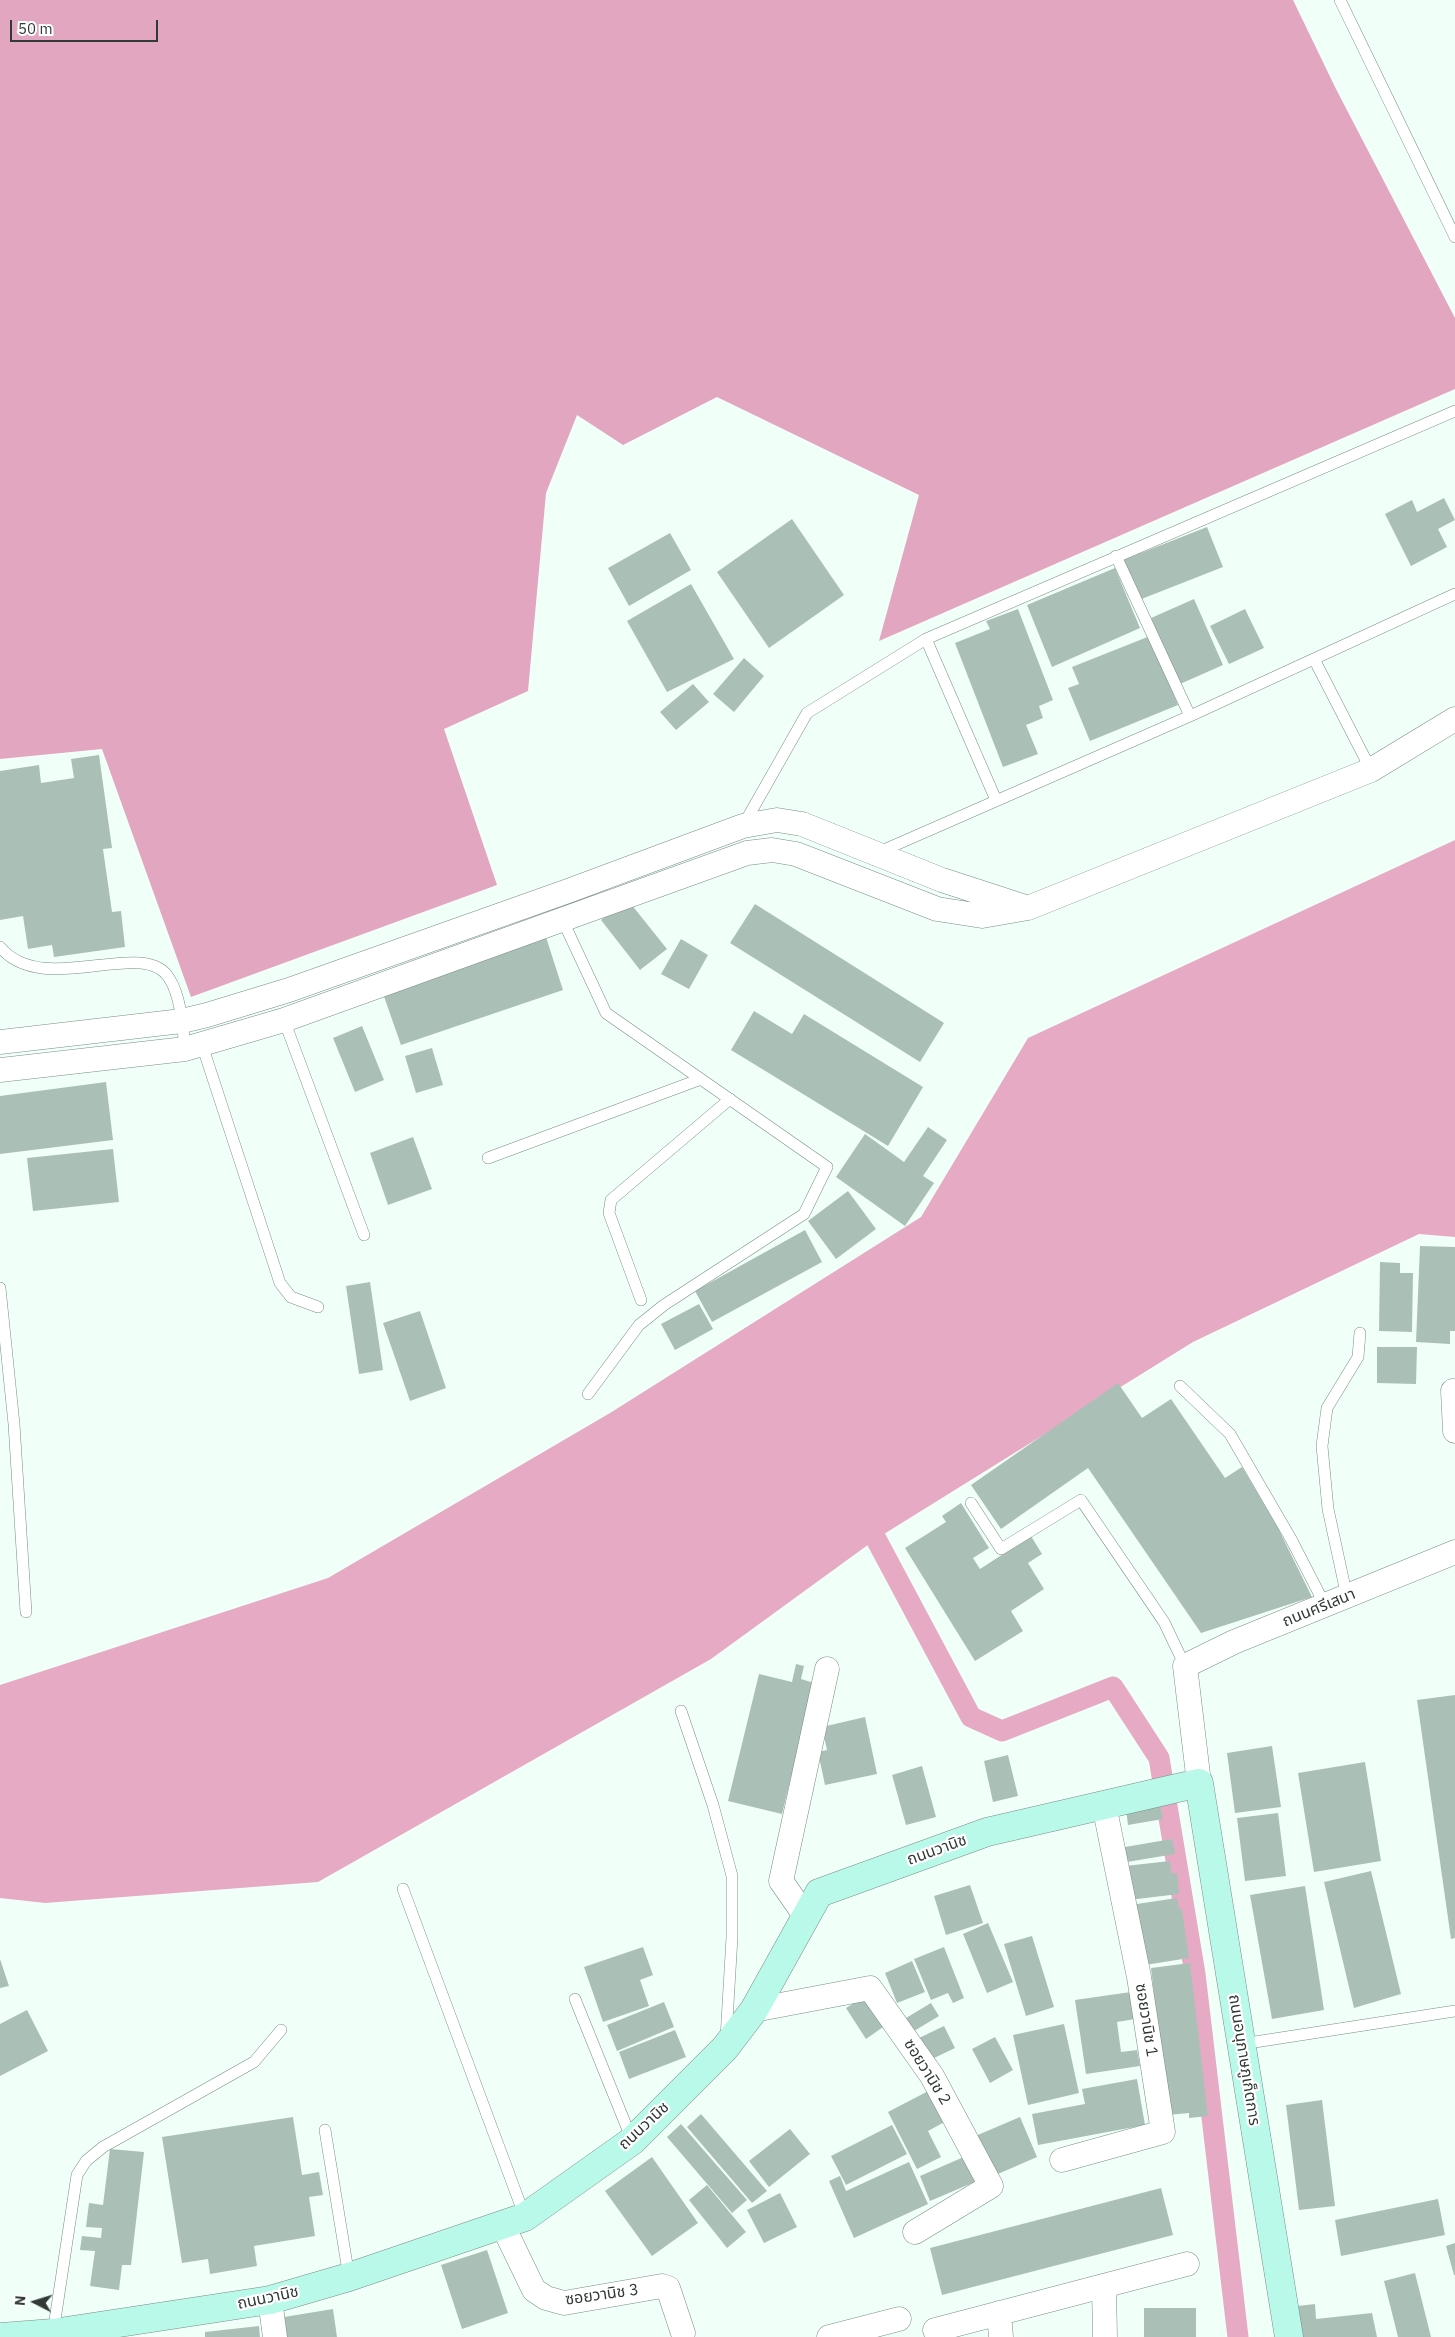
<!DOCTYPE html>
<html>
<head>
<meta charset="utf-8">
<style>
	body { margin:0 }
	#map { position:relative; width:1455px; height:2337px; overflow:hidden; background:#f1fff9; font-family:"IBM Plex Sans",sans-serif }
	canvas { display:block }
	.north { position:absolute; left:10px; top:2277px; width:50px; height:50px; -webkit-text-stroke:4px #fff; paint-order:stroke; rotate:275deg; font-size:14px; font-weight:700; line-height:20px; text-align:center; color:#313a36 }
	.north::after { content:''; display:block; margin:auto; width:18px; height:22px; background:#313a36; clip-path:polygon(50% 0,100% 100%,50% 72%,0 100%) }
	.scale { position:absolute; left:10px; top:20px; width:148px; height:22px; box-sizing:border-box; border:2px solid #313a36; border-top:0; padding-left:6px; font-size:15px; line-height:18px; white-space:nowrap; color:#313a36; -webkit-text-stroke:4px #fff; paint-order:stroke }
</style>
</head>
<body>
<div id="map">
<canvas width="1455" height="2337"></canvas>
<div class="north">N</div>
<div class="scale">50 m</div>
</div>
<script>
const c = document.querySelector('canvas').getContext('2d');
c.lineJoin = 'round';
function paint(path, color) {
  c.fillStyle = color;
  c.fill(path, 'evenodd');
}
function stroke(path, color, width, dash) {
  c.strokeStyle = color;
  c.lineWidth = width;
  c.lineCap = dash ? 'butt' : 'round';
  c.setLineDash(dash || []);
  c.stroke(path);
}
function drawText(font, color, halo, rows, align = 'center') {
  c.font = font + ' "IBM Plex Sans","Noto Sans Thai",sans-serif';
  c.lineWidth = 4.5;
  c.setLineDash([]);
  c.textBaseline = 'middle';
  c.strokeStyle = halo;
  c.fillStyle = color;
  for (const [text, x, y, turn = 0] of rows) {
    c.save();
    c.translate(x, y);
    c.rotate((+turn || 0) * Math.PI / 180);
    c.textAlign = isNaN(turn) ? turn : align;
    if (halo) c.strokeText(text, 0, 0);
    c.fillText(text, 0, 0);
    c.restore();
  }
}
const forest = new Path2D(`
	M 0,0 L 1293,0 L 1336,89 L 1455,318 L 1455,389 L 879,641 L 919,495 L 717,397 L 623,445 L 577,415 L 546,493 L 528,691 L 444,729 L 497,885 L 191,997 L 102,749 L 0,759 Z`);
const water = new Path2D(`
	M 1455,840 L 1455,1237 L 1419,1234 L 1193,1342 L 876,1539 L 711,1659 L 318,1882 L 45,1903 L 0,1898 L 0,1685 L 328,1578 L 610,1413 L 921,1217 L 1028,1038 Z`);
const canal = new Path2D(`
	M 876,1539 L 971,1717 L 1002,1731 L 1113,1687 L 1159,1758 L 1195,1974 L 1238,2337`);
const building = new Path2D(`
	M 1444,498 L 1455,520 L 1438,529 L 1447,547 L 1411,566 L 1385,514 L 1412,500 L 1417,512 Z
	M 792,519 L 844,595 L 769,648 L 717,572 Z
	M 1207,527 L 1223,567 L 1139,600 L 1123,560 Z
	M 670,533 L 691,570 L 629,606 L 608,568 Z
	M 1115,568 L 1140,628 L 1052,667 L 1027,605 Z
	M 691,584 L 734,659 L 667,692 L 627,621 Z
	M 1194,599 L 1223,665 L 1180,684 L 1151,618 Z
	M 1018,609 L 1053,700 L 1039,706 L 1043,718 L 1026,725 L 1038,754 L 1003,767 L 955,643 L 990,629 L 986,621 Z
	M 1245,609 L 1264,648 L 1229,664 L 1210,626 Z
	M 1150,636 L 1178,705 L 1090,741 L 1068,688 L 1079,684 L 1072,667 Z
	M 744,658 L 764,676 L 734,712 L 713,694 Z
	M 693,684 L 709,702 L 676,730 L 660,712 Z
	M 99,755 L 112,848 L 103,849 L 112,912 L 121,911 L 125,947 L 54,957 L 52,945 L 28,949 L 23,916 L 0,920 L 0,771 L 39,765 L 41,783 L 74,778 L 71,759 Z
	M 627,899 L 667,949 L 640,970 L 601,920 Z
	M 755,904 L 944,1023 L 920,1062 L 730,943 Z
	M 545,934 L 563,990 L 401,1045 L 381,988 Z
	M 681,939 L 708,955 L 689,989 L 661,974 Z
	M 754,1011 L 792,1034 L 804,1014 L 923,1087 L 888,1146 L 731,1050 Z
	M 362,1026 L 384,1080 L 355,1092 L 333,1038 Z
	M 432,1048 L 443,1085 L 416,1093 L 405,1056 Z
	M 106,1082 L 113,1140 L 0,1154 L 0,1096 Z
	M 928,1127 L 947,1140 L 923,1176 L 934,1183 L 905,1226 L 836,1177 L 865,1134 L 904,1162 Z
	M 413,1137 L 432,1189 L 388,1205 L 370,1153 Z
	M 113,1149 L 119,1202 L 33,1211 L 27,1158 Z
	M 848,1191 L 876,1229 L 836,1259 L 808,1221 Z
	M 805,1230 L 822,1262 L 712,1322 L 695,1291 Z
	M 1420,1246 L 1455,1247 L 1455,1331 L 1450,1331 L 1450,1344 L 1416,1342 Z
	M 1380,1262 L 1400,1263 L 1400,1273 L 1413,1273 L 1412,1332 L 1379,1331 Z
	M 370,1282 L 383,1370 L 359,1374 L 346,1286 Z
	M 699,1304 L 713,1329 L 675,1350 L 661,1324 Z
	M 420,1311 L 446,1388 L 410,1401 L 383,1323 Z
	M 1377,1347 L 1417,1347 L 1416,1384 L 1377,1383 Z
	M 1118,1383 L 1142,1418 L 1171,1399 L 1225,1478 L 1242,1467 L 1278,1528 L 1312,1597 L 1201,1633 L 1088,1468 L 1001,1529 L 971,1485 Z
	M 961,1503 L 989,1548 L 973,1558 L 980,1569 L 1031,1536 L 1042,1554 L 1028,1563 L 1044,1589 L 1011,1611 L 1023,1631 L 975,1661 L 905,1548 L 946,1522 L 942,1516 Z
	M 796,1664 L 804,1666 L 801,1679 L 814,1683 L 782,1814 L 728,1801 L 759,1674 L 792,1682 Z
	M 1455,1695 L 1455,1938 L 1451,1939 L 1417,1700 Z
	M 865,1717 L 877,1774 L 825,1785 L 818,1752 L 827,1750 L 822,1727 Z
	M 1272,1746 L 1281,1807 L 1235,1813 L 1227,1753 Z
	M 1008,1755 L 1018,1796 L 993,1802 L 984,1761 Z
	M 1365,1762 L 1381,1861 L 1314,1872 L 1298,1773 Z
	M 922,1766 L 936,1817 L 906,1825 L 892,1775 Z
	M 1160,1804 L 1163,1819 L 1128,1825 L 1126,1809 Z
	M 1278,1813 L 1286,1876 L 1245,1881 L 1237,1818 Z
	M 1172,1839 L 1175,1854 L 1121,1863 L 1119,1848 Z
	M 1170,1861 L 1171,1873 L 1177,1873 L 1179,1894 L 1129,1900 L 1125,1866 Z
	M 1371,1871 L 1401,1994 L 1354,2008 L 1324,1882 Z
	M 970,1885 L 983,1923 L 946,1935 L 934,1896 Z
	M 1305,1886 L 1324,2010 L 1272,2019 L 1250,1895 Z
	M 1177,1898 L 1179,1909 L 1182,1909 L 1189,1958 L 1139,1966 L 1130,1905 Z
	M 988,1923 L 1013,1982 L 987,1993 L 963,1934 Z
	M 1032,1936 L 1054,2007 L 1026,2016 L 1004,1944 Z
	M 643,1947 L 653,1975 L 640,1980 L 649,2006 L 603,2022 L 584,1967 Z
	M 944,1947 L 964,1998 L 953,2003 L 948,1993 L 931,2000 L 914,1959 Z
	M 0,1959 L 9,1986 L 0,1988 Z
	M 912,1961 L 925,1992 L 897,2003 L 885,1973 Z
	M 1190,1963 L 1208,2116 L 1189,2118 L 1189,2113 L 1168,2115 L 1151,1968 Z
	M 1131,1992 L 1135,2019 L 1117,2022 L 1121,2052 L 1137,2050 L 1140,2066 L 1086,2074 L 1075,2000 Z
	M 867,1995 L 886,2025 L 866,2039 L 846,2008 Z
	M 664,2002 L 674,2027 L 617,2051 L 607,2025 Z
	M 931,2003 L 939,2016 L 909,2034 L 901,2021 Z
	M 27,2010 L 48,2051 L 0,2076 L 0,2024 Z
	M 1064,2024 L 1079,2093 L 1028,2105 L 1013,2035 Z
	M 944,2026 L 955,2048 L 930,2060 L 919,2038 Z
	M 675,2030 L 686,2057 L 629,2079 L 619,2052 Z
	M 995,2037 L 1013,2070 L 990,2083 L 972,2049 Z
	M 1137,2079 L 1145,2125 L 1038,2145 L 1032,2114 L 1085,2104 L 1082,2089 Z
	M 934,2088 L 950,2119 L 928,2131 L 941,2157 L 917,2169 L 888,2112 Z
	M 1322,2100 L 1335,2206 L 1299,2210 L 1286,2105 Z
	M 701,2114 L 767,2191 L 752,2203 L 687,2127 Z
	M 293,2117 L 302,2175 L 319,2172 L 323,2195 L 309,2197 L 315,2236 L 254,2246 L 257,2266 L 210,2274 L 208,2259 L 182,2263 L 162,2137 Z
	M 1020,2117 L 1037,2157 L 991,2177 L 973,2137 Z
	M 681,2124 L 747,2200 L 732,2213 L 667,2137 Z
	M 892,2125 L 907,2154 L 846,2185 L 831,2156 Z
	M 790,2129 L 810,2154 L 769,2187 L 749,2161 Z
	M 110,2149 L 144,2152 L 131,2265 L 122,2265 L 119,2290 L 90,2286 L 95,2251 L 80,2250 L 82,2236 L 101,2238 L 102,2228 L 86,2227 L 89,2203 L 103,2205 Z
	M 966,2156 L 977,2181 L 930,2201 L 920,2176 Z
	M 652,2157 L 698,2223 L 652,2256 L 605,2191 Z
	M 909,2162 L 928,2204 L 854,2238 L 829,2181 L 840,2176 L 846,2191 Z
	M 707,2185 L 746,2232 L 727,2248 L 689,2200 Z
	M 1161,2188 L 1173,2235 L 942,2295 L 930,2248 Z
	M 780,2193 L 797,2227 L 764,2243 L 747,2210 Z
	M 1438,2199 L 1445,2235 L 1341,2256 L 1335,2220 Z
	M 1455,2243 L 1455,2275 L 1454,2275 L 1446,2246 Z
	M 487,2250 L 508,2313 L 462,2329 L 441,2265 Z
	M 1415,2273 L 1431,2337 L 1398,2337 L 1384,2281 Z
	M 1315,2304 L 1316,2319 L 1372,2313 L 1377,2337 L 1301,2337 L 1298,2306 Z
	M 1144,2308 L 1196,2308 L 1196,2337 L 1144,2337 Z
	M 333,2309 L 337,2337 L 287,2337 L 284,2317 Z
	M 259,2326 L 260,2337 L 205,2337 L 205,2332 Z`);
const lane = new Path2D(`
	M 1340,0 L 1455,237
	M 1116,556 L 1190,716
	M 926,639 L 996,800
	M 1314,659 L 1371,770
	M 744,824 L 807,713 L 926,639 L 1455,411
	M 877,853 L 1190,716 L 1455,594
	M 563,921 L 606,1013 L 827,1167 L 804,1214 L 664,1305 L 639,1325 L 588,1394
	M 0,947 C 43,999 144,936 169,978 C 181,996 183,1028 185,1049
	M 284,1020 L 364,1235
	M 202,1045 L 280,1283 L 291,1297 L 318,1307
	M 488,1158 L 701,1079
	M 0,1288 L 14,1424 L 26,1612
	M 641,1300 L 609,1213 L 611,1200 L 730,1099
	M 1180,1386 L 1230,1434 L 1291,1539 L 1325,1605
	M 971,1503 L 1001,1549 L 1081,1500 L 1164,1622 L 1185,1666
	M 1347,1597 L 1328,1509 L 1322,1446 L 1327,1408 L 1358,1357 L 1360,1333
	M 681,1711 L 713,1805 L 732,1876 L 732,1937 L 726,2038
	M 403,1889 L 525,2217
	M 575,1999 L 632,2140
	M 1242,2044 L 1455,2011
	M 325,2130 L 349,2277
	M 53,2333 L 77,2175 L 86,2161 L 103,2147 L 254,2062 L 281,2030`);
const street = new Path2D(`
	M 0,1042 L 182,1021 L 207,1015 L 289,990 L 568,891 L 743,826 L 777,820 L 802,824 L 942,880 L 1022,906
	M 0,1070 L 185,1049 L 284,1020 L 747,853 L 772,850 L 796,854 L 937,909 L 982,916 L 1028,908 L 1371,770 L 1455,719
	M 1453,1391 L 1455,1431
	M 1199,1783 L 1185,1666 L 1234,1642 L 1455,1552
	M 806,1917 L 781,1881 L 827,1669
	M 754,2010 L 870,1988 L 932,2076 L 991,2186 L 915,2232
	M 1062,2160 L 1163,2132 L 1139,1977 L 1104,1805
	M 502,2224 L 534,2290 L 546,2298 L 564,2303 L 662,2286 L 668,2288 L 683,2333
	M 1104,2286 L 1105,2337
	M 270,2300 L 275,2337
	M 999,2313 L 1001,2337
	M 935,2330 L 1187,2264
	M 829,2337 L 899,2319`);
const secondary = new Path2D(`
	M 0,2337 L 53,2333 L 270,2300 L 349,2277 L 525,2217 L 632,2141 L 725,2048 L 754,2010 L 819,1893 L 987,1832 L 1199,1783 L 1289,2337`);
const streetNames = [
	["ถนนศรีเสนา",1319,1608,-22],
	["ถนนวานิช",937,1850,-20],
	["ซอยวานิช 1",1146,2020,81],
	["ถนนอนุภาษภูเก็ตการ",1244,2060,81],
	["ซอยวานิช 2",927,2072,58],
	["ถนนวานิช",644,2126,-43],
	["ซอยวานิช 3",602,2295,-8],
	["ถนนวานิช",268,2298,-12]
];
paint(forest, '#e2a6c1');
paint(water, '#e6aac4');
stroke(canal, '#e6aac4', 21);
paint(building, '#aac0b7');
stroke(lane, '#798d85', 12);
stroke(street, '#798d85', 25);
stroke(secondary, '#798d85', 29);
stroke(lane, '#fff', 11);
stroke(street, '#fff', 24);
stroke(secondary, '#b9f9ea', 28);
drawText('16px', '#313a36', '#fff', streetNames);
</script>
</body>
</html>
